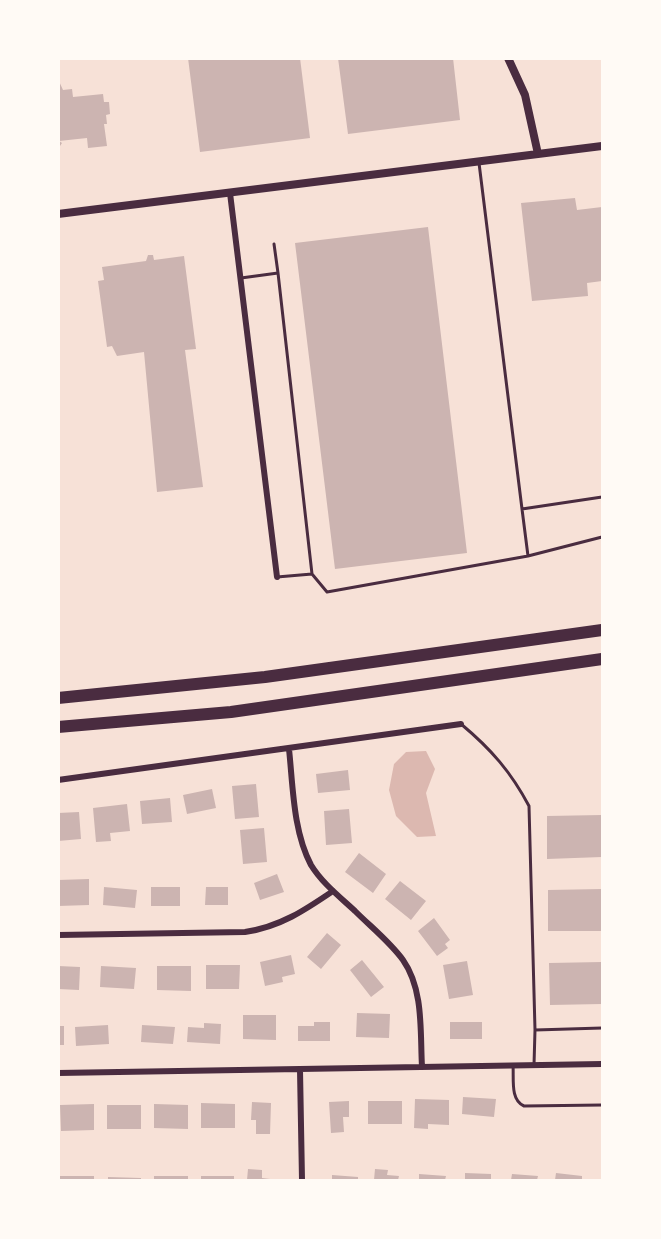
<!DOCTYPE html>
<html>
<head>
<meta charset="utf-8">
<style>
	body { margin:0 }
	#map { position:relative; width:661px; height:1239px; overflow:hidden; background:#f7e1d7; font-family:"Archivo Narrow",sans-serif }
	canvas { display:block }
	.frame { position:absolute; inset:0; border:60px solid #fffaf5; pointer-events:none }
</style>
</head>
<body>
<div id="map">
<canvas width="661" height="1239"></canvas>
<div class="frame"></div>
</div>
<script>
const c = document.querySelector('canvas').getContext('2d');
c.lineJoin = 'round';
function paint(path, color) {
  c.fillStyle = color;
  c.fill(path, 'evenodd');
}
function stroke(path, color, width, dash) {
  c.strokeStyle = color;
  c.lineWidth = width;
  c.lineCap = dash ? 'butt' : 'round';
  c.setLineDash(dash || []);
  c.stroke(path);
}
const water = new Path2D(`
	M 426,751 L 435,769 L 426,793 L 436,836 L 417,837 L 396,816 L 389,790 L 394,764 L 406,752 Z`);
const building = new Path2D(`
	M 188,58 L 300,58 L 310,138 L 200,152 Z
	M 338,58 L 453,58 L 460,120 L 348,134 Z
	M 58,79 L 63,90 L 72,89 L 73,97 L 103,94 L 104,102 L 109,102 L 110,114 L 106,115 L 107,124 L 104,124 L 107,146 L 88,148 L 87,138 L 59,141 L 62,143 L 58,149 Z
	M 575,198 L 577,210 L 602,207 L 602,281 L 587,283 L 588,296 L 532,301 L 521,203 Z
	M 428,227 L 467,553 L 335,569 L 295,243 Z
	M 148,255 L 153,255 L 154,260 L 184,256 L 196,349 L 185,350 L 203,487 L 157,492 L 144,352 L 117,356 L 112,346 L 107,347 L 98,281 L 104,280 L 102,267 L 146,261 Z
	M 348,770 L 350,790 L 318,793 L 316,774 Z
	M 256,784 L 259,817 L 235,819 L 232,786 Z
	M 212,789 L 216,808 L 187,814 L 183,795 Z
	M 170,798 L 172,822 L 142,824 L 140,801 Z
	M 127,804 L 130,831 L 110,833 L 111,841 L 96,842 L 93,808 Z
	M 349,809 L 352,843 L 326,845 L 324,811 Z
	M 79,812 L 81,839 L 58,841 L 58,813 Z
	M 602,815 L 602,857 L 547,859 L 547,816 Z
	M 264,828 L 267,862 L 243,864 L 240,830 Z
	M 359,853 L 386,874 L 373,893 L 345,872 Z
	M 277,874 L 284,892 L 260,900 L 254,883 Z
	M 89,879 L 89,905 L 58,906 L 58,880 Z
	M 400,881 L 426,901 L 411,920 L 385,899 Z
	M 104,887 L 137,890 L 135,908 L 103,905 Z
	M 151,887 L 180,887 L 180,906 L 151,906 Z
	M 206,887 L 228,887 L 228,905 L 205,905 Z
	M 602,889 L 602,931 L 548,931 L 548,890 Z
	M 434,918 L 450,940 L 445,944 L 448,948 L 437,956 L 418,931 Z
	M 327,933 L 341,945 L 321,969 L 307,957 Z
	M 291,955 L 295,974 L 282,977 L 283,982 L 265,986 L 260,962 Z
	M 362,960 L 384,987 L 371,997 L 350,970 Z
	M 467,961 L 473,995 L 449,999 L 443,965 Z
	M 602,962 L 602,1004 L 550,1005 L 549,963 Z
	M 206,965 L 240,965 L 239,989 L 206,989 Z
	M 58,966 L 80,967 L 79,990 L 58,989 Z
	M 101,966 L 136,968 L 134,989 L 100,987 Z
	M 157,966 L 191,966 L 191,991 L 157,990 Z
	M 357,1013 L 390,1014 L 389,1038 L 356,1037 Z
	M 243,1015 L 276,1015 L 276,1040 L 243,1039 Z
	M 314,1022 L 330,1022 L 330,1041 L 298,1041 L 298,1026 L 314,1026 Z
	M 450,1022 L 482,1022 L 482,1039 L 450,1039 Z
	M 204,1023 L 221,1024 L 220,1044 L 187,1042 L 188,1027 L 204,1028 Z
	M 108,1025 L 109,1044 L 76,1046 L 75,1027 Z
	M 142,1025 L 175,1027 L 173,1044 L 141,1042 Z
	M 58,1026 L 64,1026 L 64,1045 L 58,1045 Z
	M 463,1097 L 496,1099 L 494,1117 L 462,1114 Z
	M 415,1099 L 449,1100 L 449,1125 L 428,1124 L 428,1129 L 414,1128 Z
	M 349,1101 L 349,1117 L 343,1117 L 344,1132 L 331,1133 L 329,1102 Z
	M 368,1101 L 402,1101 L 402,1124 L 368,1124 Z
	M 252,1102 L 271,1103 L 270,1134 L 256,1134 L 256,1120 L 251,1120 Z
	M 201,1103 L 235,1104 L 235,1128 L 201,1128 Z
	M 94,1104 L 94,1130 L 61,1131 L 60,1105 Z
	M 154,1104 L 188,1105 L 188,1129 L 154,1128 Z
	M 107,1105 L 141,1105 L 141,1129 L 107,1129 Z
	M 248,1169 L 262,1170 L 262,1178 L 270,1179 L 270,1180 L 247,1180 Z
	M 375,1169 L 388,1170 L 387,1175 L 399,1176 L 398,1180 L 374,1180 Z
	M 465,1173 L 491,1174 L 491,1180 L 465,1180 Z
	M 556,1173 L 582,1176 L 582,1180 L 555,1180 Z
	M 419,1174 L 446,1176 L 445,1180 L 419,1180 Z
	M 512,1174 L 538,1176 L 537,1180 L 511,1180 Z
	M 332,1175 L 358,1177 L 358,1180 L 332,1180 Z
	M 60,1176 L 94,1176 L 94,1180 L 60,1180 Z
	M 154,1176 L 188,1176 L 188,1180 L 154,1180 Z
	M 201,1176 L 234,1176 L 234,1180 L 201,1180 Z
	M 108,1177 L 141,1178 L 141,1180 L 108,1180 Z`);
const service = new Path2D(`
	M 479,163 L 522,509
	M 274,244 L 278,273
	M 241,278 L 278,273 L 312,574
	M 528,556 L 522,509 L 602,497
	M 277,577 L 312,574 L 327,592 L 528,556 L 602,537
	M 461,724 C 491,749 511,772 529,806 L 535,1030 L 534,1065
	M 535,1030 L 602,1028
	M 513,1065 C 514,1079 510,1100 524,1106 L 602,1105`);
const minor = new Path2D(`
	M 230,193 L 277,577
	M 289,749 C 293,786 293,831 311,865 C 322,883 340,897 355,911 C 371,927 390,942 403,960 C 424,990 420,1032 422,1067
	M 58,780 L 461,724
	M 58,935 L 245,932 C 280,927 305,910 333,891
	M 300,1070 L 302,1180
	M 58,1073 L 602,1064`);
const tertiary = new Path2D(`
	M 508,58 L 525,95 L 538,154
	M 58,214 L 602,146`);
const motorway = new Path2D(`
	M 58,698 L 265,677 L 602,630
	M 58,727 L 231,712 L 602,659`);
paint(water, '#dcb8b0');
paint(building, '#ccb4b1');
stroke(service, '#4a2c40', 3);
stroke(minor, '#4a2c40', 6);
stroke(tertiary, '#4a2c40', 8);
stroke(motorway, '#4a2c40', 12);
</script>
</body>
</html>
